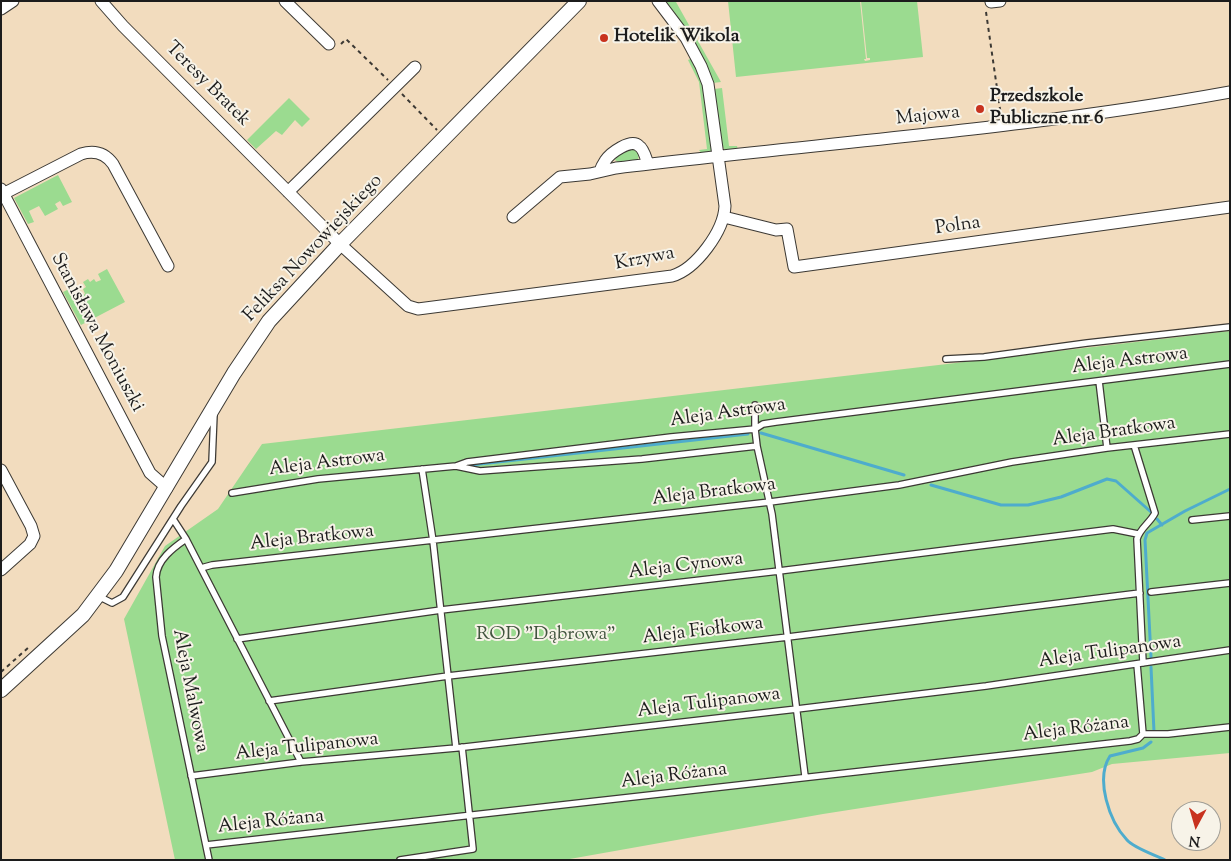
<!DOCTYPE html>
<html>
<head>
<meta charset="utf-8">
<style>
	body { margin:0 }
	#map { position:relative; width:1231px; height:861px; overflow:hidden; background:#f2dcbe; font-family:"Sorts Mill Goudy",serif }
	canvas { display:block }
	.frame { position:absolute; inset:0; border:2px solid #1c1c1c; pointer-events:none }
	.north { position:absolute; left:1171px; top:801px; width:50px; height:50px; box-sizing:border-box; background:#f7f3e8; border:1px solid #9f9d96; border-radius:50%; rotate:186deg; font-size:14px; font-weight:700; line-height:20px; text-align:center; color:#1c1c1c }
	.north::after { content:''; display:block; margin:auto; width:18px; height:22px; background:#c8321e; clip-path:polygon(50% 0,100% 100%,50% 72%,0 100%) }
</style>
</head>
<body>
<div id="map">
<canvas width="1231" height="861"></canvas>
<div class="frame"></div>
<div class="north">N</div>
</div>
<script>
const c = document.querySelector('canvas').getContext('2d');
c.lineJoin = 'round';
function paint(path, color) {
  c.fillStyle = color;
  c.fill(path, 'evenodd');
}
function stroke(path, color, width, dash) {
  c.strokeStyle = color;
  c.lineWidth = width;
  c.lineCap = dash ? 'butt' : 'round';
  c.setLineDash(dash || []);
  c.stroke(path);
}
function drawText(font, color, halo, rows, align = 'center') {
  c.font = font + ' "Sorts Mill Goudy",serif';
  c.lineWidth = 4;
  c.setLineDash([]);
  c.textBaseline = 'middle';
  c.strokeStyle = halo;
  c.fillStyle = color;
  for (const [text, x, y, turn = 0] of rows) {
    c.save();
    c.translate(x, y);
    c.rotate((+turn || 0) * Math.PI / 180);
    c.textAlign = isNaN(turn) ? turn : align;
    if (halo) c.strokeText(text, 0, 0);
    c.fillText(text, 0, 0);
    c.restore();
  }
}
const green = new Path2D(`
	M 665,1 L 676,2 L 721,82 L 713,83 L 691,38 Z
	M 728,1 L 860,1 L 866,59 L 864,59 L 865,61 L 870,60 L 870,58 L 867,58 L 861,1 L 917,1 L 923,57 L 736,77 Z
	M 692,58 L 702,78 L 712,151 L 710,153 L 702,154 L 699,150 L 707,149 L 699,82 L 688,60 Z
	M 722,88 L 729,146 L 737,146 L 738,150 L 725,150 L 722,146 L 714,89 Z
	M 289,98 L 310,119 L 302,127 L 295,120 L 282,135 L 276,131 L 256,149 L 247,140 Z
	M 633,148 L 639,154 L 638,160 L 618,162 L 615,160 L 616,157 Z
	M 58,175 L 72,202 L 63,206 L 60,201 L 55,204 L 58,209 L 45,216 L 39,206 L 29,211 L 34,222 L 28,224 L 14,198 Z
	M 107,269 L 125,302 L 81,325 L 63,292 L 69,289 L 75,299 L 85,294 L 83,289 L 86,287 L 83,282 L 88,279 L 90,282 L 94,279 L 96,282 L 101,280 L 98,274 Z
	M 1230,331 L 1230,753 L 1112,764 L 1092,772 L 823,814 L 564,860 L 175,860 L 124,619 L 165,546 L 218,509 L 262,444 C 584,406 907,369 1230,331 Z`);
const stream = new Path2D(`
	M 761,433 L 904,475
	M 471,465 L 748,434
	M 931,485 L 1001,505 L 1028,505 L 1061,497 L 1107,479 L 1116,481 L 1151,512
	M 1157,519 L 1162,525
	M 1151,657 L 1145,540 L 1147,533 L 1185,511 L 1230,489
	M 1151,667 L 1154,732
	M 1151,742 L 1143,748 L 1110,756 C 1095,779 1109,821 1127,840 C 1134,848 1155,855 1165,860`);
const path = new Path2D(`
	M 986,12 L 1001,116
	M 341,44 L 346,39 L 388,80
	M 402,94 L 437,130
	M 1,672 L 29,647`);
const service = new Path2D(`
	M 946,359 L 984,357 L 1087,343 L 1230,327
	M 1099,381 L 1107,448
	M 755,405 L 755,429 L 757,446 L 772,514 L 805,776
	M 1134,445 L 1155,513 C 1150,523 1140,528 1137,539 L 1143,663
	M 456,466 L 480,471 L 642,459 L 757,446
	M 422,469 L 433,541 L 456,748
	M 232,493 L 318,479 L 456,466 L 467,462 L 671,437 L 755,429 L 763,424 L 776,422 L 1230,364
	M 173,519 L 186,539 L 301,762
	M 1192,520 L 1230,516
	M 186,539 C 173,548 157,560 156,577 L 162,636 L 209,860
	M 201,568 L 212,565 L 770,502 L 899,485 L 1012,462 L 1107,448 L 1230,434
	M 1151,592 L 1230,583
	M 98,596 L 112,603 L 123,597 L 181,506 L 212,462 L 214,414
	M 237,639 L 441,610 L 779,571 L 1113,529 L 1138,534
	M 269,701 L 448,676 L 788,637 L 1140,593
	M 1143,734 L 1168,734 L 1230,727
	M 191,776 L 301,762 L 456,748 L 797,709 L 986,686 L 1230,650
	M 206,845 L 1130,741 L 1138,739 L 1143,734 L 1137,664
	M 400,860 L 473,849 L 462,747`);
const minor = new Path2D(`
	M 101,1 L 123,26 L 340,244 L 408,306 L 418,309 L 672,276 C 696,269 724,231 725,206 L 708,84 L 701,66 L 686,38 L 658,1
	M 285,1 L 329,44
	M 991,2 L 1000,1
	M 1,9 L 13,1
	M 600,171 C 601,168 603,164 605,161 C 610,153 631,138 639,146 C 644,149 646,159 648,164
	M 1,189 L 150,473 L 167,488
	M 288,192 L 415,67
	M 1,195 L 81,154 C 94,150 105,153 113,164 L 168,266
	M 513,217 L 560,177 L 590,174 L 616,168 C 821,143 1027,129 1230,92
	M 724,217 L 776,230 L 787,229 L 794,267 L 1230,207
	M 1,470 L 31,526 L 34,536 L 30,544 L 1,570`);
const tertiary = new Path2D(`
	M 1,690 L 83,615 L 116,571 L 234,373 L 269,321 L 340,244 L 579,1`);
const markers = [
	[604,38,5,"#c8321e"],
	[980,109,5,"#c8321e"]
];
const poiNames = [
	["Hotelik Wikola",614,38],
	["Przedszkole",990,98],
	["Publiczne nr 6",990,120]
];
const streetNames = [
	["Teresy Bratek",207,85,45],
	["Majowa",928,117,-6],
	["Polna",958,227,-8],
	["Feliksa Nowowiejskiego",314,249,-47],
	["Krzywa",645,260,-11],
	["Stanisława Moniuszki",96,333,62],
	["Aleja Astrowa",1130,362,-7],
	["Aleja Astrowa",728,414,-8],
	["Aleja Bratkowa",1114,433,-8],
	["Aleja Astrowa",327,464,-7],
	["Aleja Bratkowa",714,493,-7],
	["Aleja Bratkowa",312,539,-6],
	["Aleja Cynowa",686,567,-7],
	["Aleja Fiołkowa",703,632,-7],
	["Aleja Tulipanowa",1110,653,-8],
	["Aleja Malwowa",189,691,79],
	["Aleja Tulipanowa",709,704,-7],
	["Aleja Różana",1076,730,-7],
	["Aleja Tulipanowa",307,748,-6],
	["Aleja Różana",674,777,-7],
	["Aleja Różana",271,823,-6]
];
const parkNames = [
	["ROD \"Dąbrowa\"",546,636]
];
paint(green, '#9bdb90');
stroke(stream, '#4eaccd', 3);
stroke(service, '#3c3934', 8);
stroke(minor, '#3c3934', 13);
stroke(tertiary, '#3c3934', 16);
stroke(path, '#3c3934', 2, [4, 4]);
stroke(service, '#fff', 5.5);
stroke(minor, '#fff', 11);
stroke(tertiary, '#fff', 14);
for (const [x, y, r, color] of markers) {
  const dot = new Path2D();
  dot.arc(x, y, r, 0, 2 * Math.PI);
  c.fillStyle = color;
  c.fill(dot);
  stroke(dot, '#f7f3e8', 2);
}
drawText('bold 19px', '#1c1c1c', '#f7f3e8', poiNames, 'left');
drawText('19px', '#1c1c1c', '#f7f3e8', streetNames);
drawText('19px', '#42553f', '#f7f3e8', parkNames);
</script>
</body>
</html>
